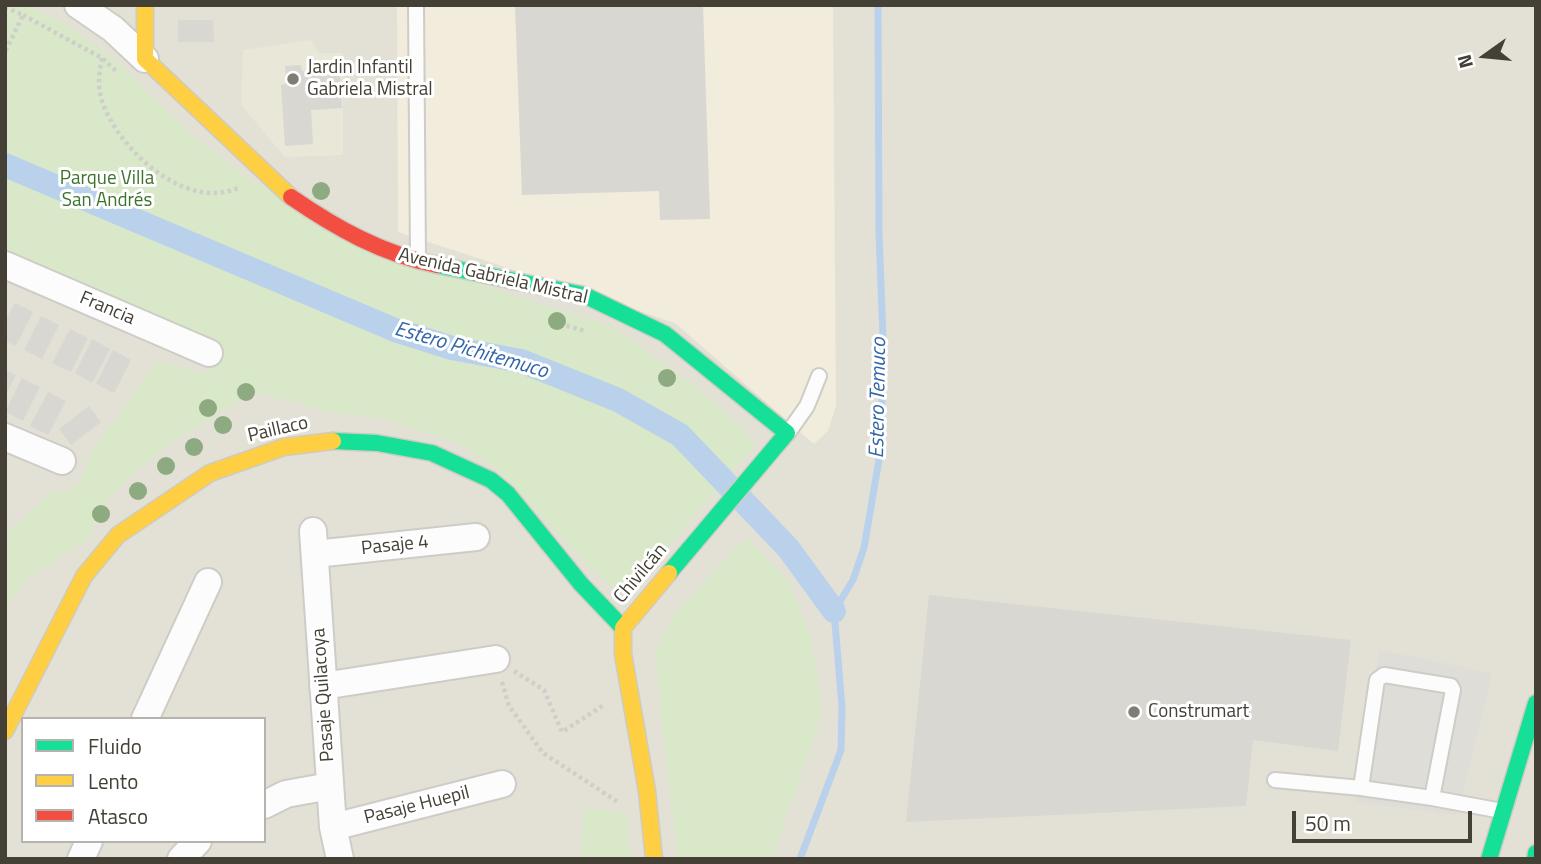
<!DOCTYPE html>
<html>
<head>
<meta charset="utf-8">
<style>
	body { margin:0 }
	#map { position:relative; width:1541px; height:864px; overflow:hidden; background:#efeee8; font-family:"Titillium Web",sans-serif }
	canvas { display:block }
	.frame { position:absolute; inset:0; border:7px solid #444035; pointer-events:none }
	.legend { position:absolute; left:21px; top:717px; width:245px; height:126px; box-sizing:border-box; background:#fff; border:2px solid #b4b3ae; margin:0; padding:9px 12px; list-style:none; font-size:21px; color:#444035 }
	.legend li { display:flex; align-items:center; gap:14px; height:35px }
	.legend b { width:35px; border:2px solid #b4b3ae }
	.north { position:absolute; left:1450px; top:21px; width:70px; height:70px; -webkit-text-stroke:5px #fff; paint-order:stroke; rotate:255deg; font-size:19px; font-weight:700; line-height:28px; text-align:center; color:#444035 }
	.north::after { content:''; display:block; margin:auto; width:24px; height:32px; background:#444035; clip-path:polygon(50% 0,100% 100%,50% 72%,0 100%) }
	.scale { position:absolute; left:1292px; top:811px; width:180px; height:32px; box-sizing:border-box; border:4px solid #444035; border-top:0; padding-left:9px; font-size:21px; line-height:24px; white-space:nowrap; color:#444035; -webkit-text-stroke:5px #fff; paint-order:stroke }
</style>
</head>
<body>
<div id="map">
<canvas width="1541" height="864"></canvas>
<div class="frame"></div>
<ul class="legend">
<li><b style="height:9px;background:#16e098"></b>Fluido</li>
<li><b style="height:9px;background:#ffcf43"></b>Lento</li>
<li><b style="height:9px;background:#f24e42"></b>Atasco</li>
</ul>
<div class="north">N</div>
<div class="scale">50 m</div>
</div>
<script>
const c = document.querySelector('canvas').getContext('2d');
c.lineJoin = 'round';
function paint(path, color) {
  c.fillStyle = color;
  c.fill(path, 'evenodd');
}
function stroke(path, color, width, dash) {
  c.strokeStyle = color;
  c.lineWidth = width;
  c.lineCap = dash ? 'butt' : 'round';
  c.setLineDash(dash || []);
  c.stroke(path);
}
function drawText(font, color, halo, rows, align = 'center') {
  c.font = font + ' "Titillium Web",sans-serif';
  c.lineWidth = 6;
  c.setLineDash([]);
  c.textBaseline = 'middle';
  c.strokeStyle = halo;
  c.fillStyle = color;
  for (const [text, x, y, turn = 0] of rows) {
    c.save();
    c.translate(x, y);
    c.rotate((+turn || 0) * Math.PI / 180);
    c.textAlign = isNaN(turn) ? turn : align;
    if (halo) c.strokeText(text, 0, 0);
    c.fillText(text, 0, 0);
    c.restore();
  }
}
const residential = new Path2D(`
	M 5,5 L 1536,5 L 1536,859 L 5,859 ZM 23,719 L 264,719 L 264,841 L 23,841 Z`);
const commercial = new Path2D(`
	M 397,5 L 833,5 L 836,406 L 828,431 L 814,444 L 675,323 L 398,232 Z`);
const education = new Path2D(`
	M 312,40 L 318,53 L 343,53 L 343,155 L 285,157 L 241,105 L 243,50 Z`);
const green = new Path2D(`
	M 5,5 L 27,5 L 65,24 L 116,60 L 194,137 L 252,181 L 504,293 L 611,326 L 695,386 L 743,428 L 755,446 L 635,585 L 616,589 L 597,575 L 496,468 L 456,442 L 387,420 L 327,411 L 255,392 L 181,436 L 137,470 L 104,504 L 87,540 L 25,580 L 5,608 L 5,535 L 51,492 L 72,490 L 85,474 L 91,452 L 156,362 L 207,373 L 223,349 L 5,255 Z
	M 746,537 L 789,581 L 811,638 L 823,710 L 772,859 L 678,859 L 659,698 L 656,650 L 674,614 Z
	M 584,807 L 627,814 L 631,859 L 580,859 Z`);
const parking = new Path2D(`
	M 1379,650 L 1492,673 L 1457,815 L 1354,802 Z`);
const stream = new Path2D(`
	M 800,859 L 841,750 L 842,707 L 834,611 L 853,580 L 864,548 L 881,448 L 883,337 L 879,233 L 878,5`);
const canal = new Path2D(`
	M 5,165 L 395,330 L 452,348 L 521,361 L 618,400 L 680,435 L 788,548 L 834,611`);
const building = new Path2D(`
	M 515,5 L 703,5 L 710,219 L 660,220 L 659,191 L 522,195 Z
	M 178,20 L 213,20 L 214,42 L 178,42 Z
	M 301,65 L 302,71 L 335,69 L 340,76 L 342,108 L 311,110 L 313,144 L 285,146 L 281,85 L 286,84 L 285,66 Z
	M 15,303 L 33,312 L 16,346 L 5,341 L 5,322 Z
	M 41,316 L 59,325 L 42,359 L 24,350 Z
	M 70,329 L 88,338 L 71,372 L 52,363 Z
	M 92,339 L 110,349 L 92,383 L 75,373 Z
	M 113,350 L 131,360 L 114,393 L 96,384 Z
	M 5,370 L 16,375 L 5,396 Z
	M 22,378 L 40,387 L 23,421 L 5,412 Z
	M 48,392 L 66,401 L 48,435 L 30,426 Z
	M 89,406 L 101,422 L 71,445 L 59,429 Z
	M 929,595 L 1351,640 L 1338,751 L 1253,740 L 1246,806 L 906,822 Z`);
const path = new Path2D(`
	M 5,7 L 23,15 L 5,52
	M 23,15 L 102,58 L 117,72
	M 102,58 C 99,73 97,86 102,101 C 118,149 186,213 240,187
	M 553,322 L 585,331
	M 514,671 L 544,690 L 562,732 L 604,705
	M 502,682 L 509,706 L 543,753 L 618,802`);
const lane = new Path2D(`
	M 416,5 L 418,259
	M 788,433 L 807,406 L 819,376
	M 1275,780 L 1361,788
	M 1432,798 L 1453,690 L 1451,686 L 1384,675 L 1377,680 L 1361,788 L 1432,798 L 1502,811`);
const street = new Path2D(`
	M 78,5 L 113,29 L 145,59
	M 5,265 L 209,353
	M 5,437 L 62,461
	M 313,531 L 333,827 L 340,859
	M 315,554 L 476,537
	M 323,686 L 496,659
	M 145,719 L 208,582
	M 264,805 L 286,794 L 330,786
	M 333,827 L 502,784
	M 81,859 L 89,841
	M 181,859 L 198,841`);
const fast = new Path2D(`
	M 437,265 L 584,295 L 665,334 L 787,433 L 669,573
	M 333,441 L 377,443 L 432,453 L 491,480 L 508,494 L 581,584 L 623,628
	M 1489,859 L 1536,703
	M 1535,859 L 1536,853`);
const slow = new Path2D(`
	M 145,5 L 145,59 L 291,197
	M 5,731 L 84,576 L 118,535 L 210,473 L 284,447 L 333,441
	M 654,859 L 647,791 L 623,654 L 623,628 L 669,573`);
const jam = new Path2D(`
	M 291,197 C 336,228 382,254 437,265`);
const trees = [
	[321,191],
	[557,321],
	[667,378],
	[246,392],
	[208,408],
	[223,425],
	[194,447],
	[166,466],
	[138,491],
	[101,514]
];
const markers = [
	[293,79,7,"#807d74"],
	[1134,712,7,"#807d74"]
];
const poiNames = [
	["Jardin Infantil",307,68],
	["Gabriela Mistral",307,90],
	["Construmart",1148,712]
];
const parkNames = [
	["Parque Villa",107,179],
	["San Andrés",107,201]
];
const streetNames = [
	["Avenida Gabriela Mistral",493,277,13],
	["Francia",107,309,23],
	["Paillaco",278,430,-13],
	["Pasaje 4",395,546,-6],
	["Chivilcán",641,574,-50],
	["Pasaje Quilacoya",324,695,-94],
	["Pasaje Huepil",417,806,-14]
];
const waterNames = [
	["Estero Pichitemuco",471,351,16],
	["Estero Temuco",879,398,-89]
];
paint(residential, '#e3e1d6');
paint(commercial, '#f1ecdb');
paint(education, '#e9e7d8');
paint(green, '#d8e8c9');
paint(parking, '#deddd8');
stroke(stream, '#bad1eb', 7);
stroke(canal, '#bad1eb', 24);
paint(building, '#d8d7d1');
stroke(lane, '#cdccc6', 18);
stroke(street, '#cdccc6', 30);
stroke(fast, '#ceccc0', 19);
stroke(slow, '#ceccc0', 19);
stroke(jam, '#ceccc0', 19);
stroke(path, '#d0ceca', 4.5, [3.5, 3.5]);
stroke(lane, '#fdfcfc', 14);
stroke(street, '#fdfcfc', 26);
stroke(fast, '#16e098', 16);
stroke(slow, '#ffcf43', 16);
stroke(jam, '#f24e42', 16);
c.fillStyle = '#8daa81';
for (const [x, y] of trees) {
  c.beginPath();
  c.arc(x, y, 9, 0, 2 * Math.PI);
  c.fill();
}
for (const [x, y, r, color] of markers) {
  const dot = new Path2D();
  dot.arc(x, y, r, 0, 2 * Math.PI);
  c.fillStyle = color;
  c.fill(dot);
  stroke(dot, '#fff', 2.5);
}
drawText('19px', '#444035', '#fff', poiNames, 'left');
drawText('19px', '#3c722c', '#fff', parkNames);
drawText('19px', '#444035', '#fff', streetNames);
drawText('italic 21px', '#3466aa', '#fff', waterNames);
</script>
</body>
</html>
